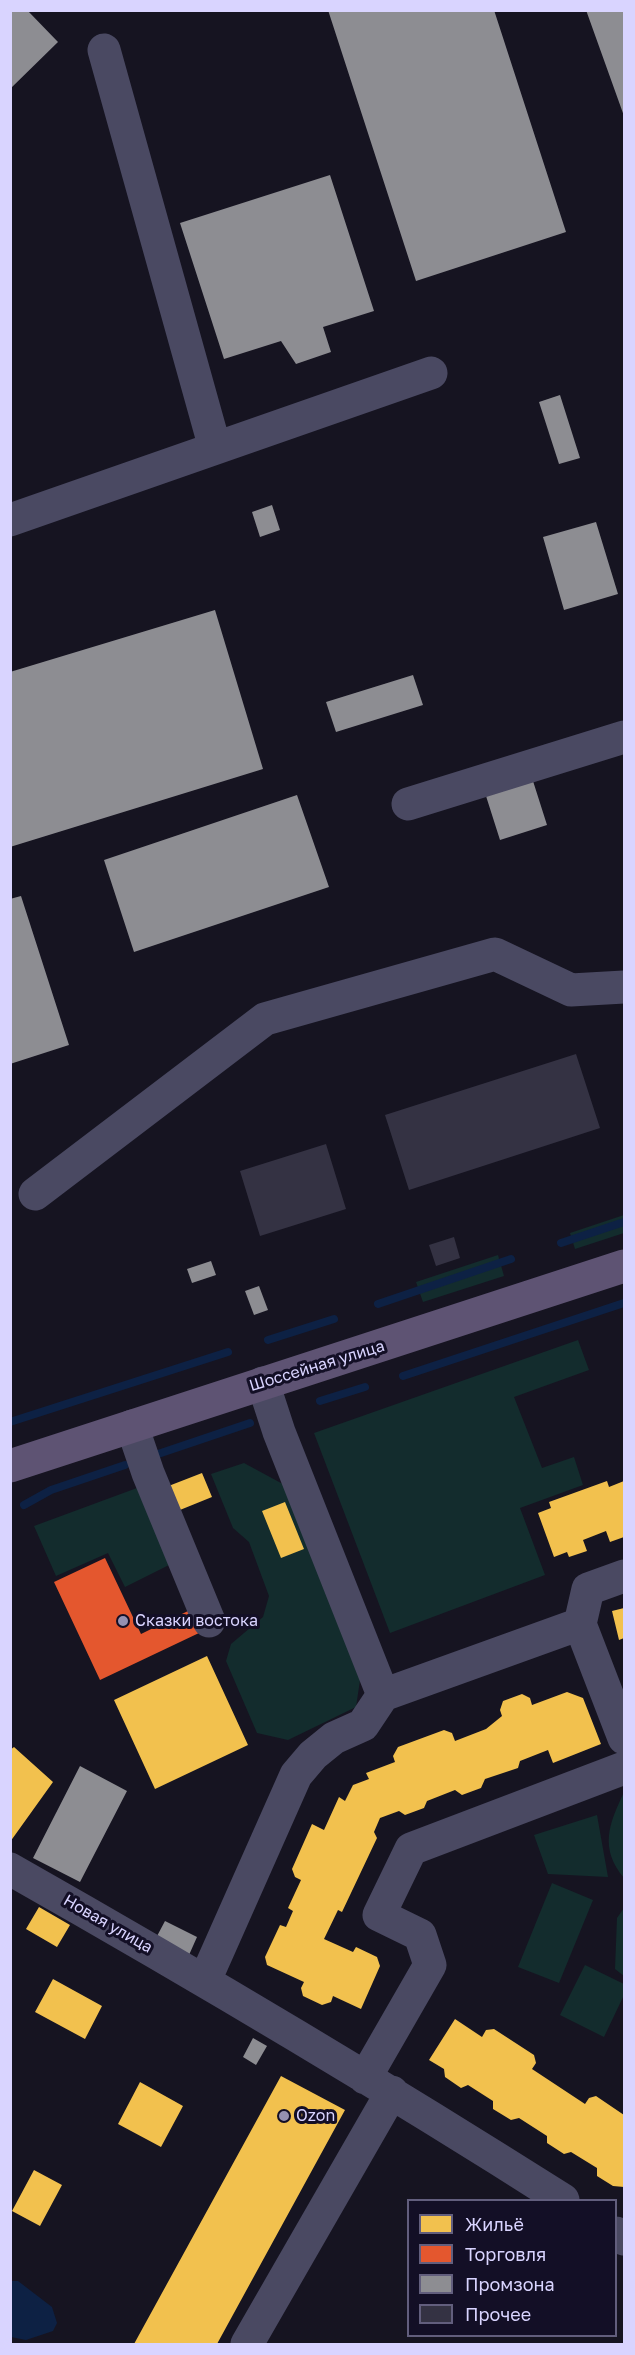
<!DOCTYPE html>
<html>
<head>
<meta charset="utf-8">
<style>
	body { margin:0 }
	#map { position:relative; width:635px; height:2355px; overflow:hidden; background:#161421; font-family:"Golos Text",sans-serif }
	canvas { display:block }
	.frame { position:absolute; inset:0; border:12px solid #d9d4ff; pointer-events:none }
	.legend { position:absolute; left:407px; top:2199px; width:210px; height:138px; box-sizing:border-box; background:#130f26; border:2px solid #625e7d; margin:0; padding:8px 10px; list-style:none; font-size:18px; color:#d9d4ff }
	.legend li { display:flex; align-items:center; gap:12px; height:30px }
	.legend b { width:30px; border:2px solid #625e7d }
</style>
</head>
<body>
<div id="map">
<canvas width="635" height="2355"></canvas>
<div class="frame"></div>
<ul class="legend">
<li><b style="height:16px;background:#f2c14e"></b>Жильё</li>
<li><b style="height:16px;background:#e4572e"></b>Торговля</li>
<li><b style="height:16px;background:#8d8d92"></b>Промзона</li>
<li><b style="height:16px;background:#343243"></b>Прочее</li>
</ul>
</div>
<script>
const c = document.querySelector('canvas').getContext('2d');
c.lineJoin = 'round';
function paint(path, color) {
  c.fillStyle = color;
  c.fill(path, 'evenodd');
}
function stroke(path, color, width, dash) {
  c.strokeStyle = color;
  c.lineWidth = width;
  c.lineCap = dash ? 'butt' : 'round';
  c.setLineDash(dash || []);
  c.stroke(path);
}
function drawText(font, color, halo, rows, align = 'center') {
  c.font = font + ' "Golos Text",sans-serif';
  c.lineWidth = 6;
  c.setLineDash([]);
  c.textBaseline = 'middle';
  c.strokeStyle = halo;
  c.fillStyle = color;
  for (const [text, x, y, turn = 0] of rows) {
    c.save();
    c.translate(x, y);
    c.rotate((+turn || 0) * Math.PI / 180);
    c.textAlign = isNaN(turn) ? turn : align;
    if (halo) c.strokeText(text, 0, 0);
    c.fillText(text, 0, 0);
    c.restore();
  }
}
const green = new Path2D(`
	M 624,1215 L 624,1233 L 575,1249 L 570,1233 Z
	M 498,1255 L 504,1276 L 423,1302 L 416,1282 Z
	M 578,1340 L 589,1370 L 514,1397 L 542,1468 L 574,1457 L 583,1485 L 520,1508 L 545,1575 L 390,1633 L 314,1433 Z
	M 244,1463 L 292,1489 L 362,1667 L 356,1707 L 288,1740 L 257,1733 L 226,1661 L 231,1644 L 263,1617 L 269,1596 L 249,1542 L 233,1528 L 211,1474 Z
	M 137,1488 L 169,1565 L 125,1587 L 108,1553 L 56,1576 L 34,1526 Z
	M 624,1792 L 624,1878 C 599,1848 609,1824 624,1792 Z
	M 597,1815 L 608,1877 L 548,1874 L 534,1835 Z
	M 552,1883 L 593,1900 L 559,1983 L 518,1967 Z
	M 624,1908 L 624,1976 L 615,1969 L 617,1918 Z
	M 585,1965 L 624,1984 L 624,1995 L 604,2037 L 560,2015 Z`);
const water = new Path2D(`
	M 11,2281 L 18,2281 L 52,2307 L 57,2323 L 53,2331 L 26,2340 L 11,2337 Z`);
const homes = new Path2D(`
	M 202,1473 L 212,1497 L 175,1512 L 166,1487 Z
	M 607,1481 L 609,1487 L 624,1481 L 624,1537 L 610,1542 L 606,1531 L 583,1540 L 587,1551 L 569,1557 L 567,1552 L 554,1557 L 538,1513 L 551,1508 L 549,1502 Z
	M 285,1502 L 304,1549 L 281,1558 L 262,1511 Z
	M 624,1608 L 624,1638 L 619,1640 L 612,1611 Z
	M 207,1656 L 248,1745 L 155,1789 L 114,1700 Z
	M 567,1692 L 583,1698 L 601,1744 L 553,1763 L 548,1750 L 520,1761 L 518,1768 L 485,1779 L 481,1788 L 462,1795 L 455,1790 L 427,1801 L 424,1808 L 405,1815 L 399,1811 L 380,1818 L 374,1832 L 377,1838 L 342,1912 L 338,1910 L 324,1939 L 353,1952 L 356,1947 L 377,1957 L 380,1966 L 361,2009 L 333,1996 L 331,2002 L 322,2005 L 303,1996 L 301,1988 L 304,1982 L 267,1965 L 265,1957 L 280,1925 L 286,1927 L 293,1911 L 288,1908 L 301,1880 L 295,1877 L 292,1869 L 312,1824 L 324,1830 L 339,1797 L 345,1801 L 353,1785 L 369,1779 L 366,1773 L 395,1762 L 393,1756 L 398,1747 L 444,1730 L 452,1733 L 455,1741 L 486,1729 L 502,1716 L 500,1710 L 503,1701 L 522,1694 L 530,1698 L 532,1705 Z
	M 14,1747 L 53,1782 L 10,1842 L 10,1750 Z
	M 39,1907 L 70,1925 L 57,1947 L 26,1929 Z
	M 53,1979 L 102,2006 L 85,2039 L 35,2012 Z
	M 455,2019 L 482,2037 L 486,2030 L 494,2029 L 534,2055 L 536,2063 L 532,2069 L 585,2104 L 589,2098 L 596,2096 L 624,2115 L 624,2187 L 613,2186 L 597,2176 L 597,2168 L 571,2152 L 564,2154 L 547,2143 L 547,2136 L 519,2118 L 511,2120 L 493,2109 L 493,2101 L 468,2085 L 461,2088 L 445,2077 L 444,2069 L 429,2060 Z
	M 281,2076 L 345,2110 L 217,2344 L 134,2344 Z
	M 140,2082 L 183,2106 L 161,2147 L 118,2124 Z
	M 34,2170 L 62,2185 L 40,2226 L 12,2211 Z`);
const shops = new Path2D(`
	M 105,1558 L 141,1634 L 188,1611 L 199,1633 L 100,1680 L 54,1582 Z`);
const industry = new Path2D(`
	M 10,10 L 27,10 L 58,42 L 10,89 Z
	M 328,10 L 494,10 L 566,232 L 416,281 Z
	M 586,10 L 624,10 L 624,116 Z
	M 330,175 L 374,311 L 323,327 L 331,352 L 296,364 L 281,341 L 224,359 L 180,223 Z
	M 560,395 L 580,458 L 559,464 L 539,402 Z
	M 272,505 L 280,530 L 260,537 L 252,512 Z
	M 596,522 L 618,594 L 564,610 L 543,537 Z
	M 215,610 L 263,769 L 10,847 L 10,672 Z
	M 413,675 L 423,705 L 336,732 L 326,702 Z
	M 533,781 L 547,825 L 500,840 L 486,796 Z
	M 297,795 L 329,887 L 134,952 L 104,860 Z
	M 21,896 L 69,1045 L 10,1064 L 10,899 Z
	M 211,1261 L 216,1275 L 192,1283 L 187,1269 Z
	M 259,1286 L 268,1310 L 254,1315 L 245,1291 Z
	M 80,1766 L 127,1791 L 80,1882 L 33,1858 Z
	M 165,1921 L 197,1937 L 189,1955 L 156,1938 Z
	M 253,2038 L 267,2046 L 256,2065 L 243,2057 Z`);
const stream = new Path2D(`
	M 561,1243 L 624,1222
	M 378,1304 L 511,1259
	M 268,1340 L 334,1319
	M 403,1376 L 624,1303
	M 320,1401 L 365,1387
	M 10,1422 L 228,1352
	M 158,1454 L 250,1423
	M 24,1505 L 51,1490 L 125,1465`);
const building = new Path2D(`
	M 576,1054 L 600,1128 L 409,1190 L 385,1115 Z
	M 326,1144 L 346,1209 L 260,1236 L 240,1171 Z
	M 454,1237 L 460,1258 L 436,1266 L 429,1245 Z`);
const minor = new Path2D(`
	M 104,50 L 215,448
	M 10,520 L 431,373
	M 408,804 L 624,737
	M 35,1194 L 265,1019 L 495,954 L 571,990 L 624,987
	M 132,1426 L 148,1473 L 209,1621
	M 580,1624 L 588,1589 L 624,1576
	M 383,1695 L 580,1624 L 624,1738
	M 10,1869 C 197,1975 382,2085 563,2200
	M 205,1980 L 296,1775 L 313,1755 L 334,1738 L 363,1725 L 383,1695 L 279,1432 L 263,1383
	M 365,2078 L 430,1965 L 420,1935 L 379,1915 L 411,1849 L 624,1768
	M 616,2233 L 624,2239
	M 247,2344 L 392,2092`);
const major = new Path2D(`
	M 10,1466 L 624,1266`);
const markers = [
	[123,1621,6,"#9591b1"],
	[284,2116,6,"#9591b1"]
];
const streetNames = [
	["Шоссейная улица",317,1366,-17],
	["Новая улица",108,1924,30]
];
const poiNames = [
	["Сказки востока",135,1621],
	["Ozon",296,2116]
];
paint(green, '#132c2d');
paint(water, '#0d2144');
paint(homes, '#f2c14e');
paint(shops, '#e4572e');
paint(industry, '#8d8d92');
stroke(stream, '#0d2144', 8);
paint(building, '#343243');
stroke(minor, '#4a4962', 33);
stroke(major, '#5e5373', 33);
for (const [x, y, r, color] of markers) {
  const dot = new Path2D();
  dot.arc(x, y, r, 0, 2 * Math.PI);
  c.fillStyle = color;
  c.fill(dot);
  stroke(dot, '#130f26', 2);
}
drawText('16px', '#d9d4ff', '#130f26', streetNames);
drawText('16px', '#d9d4ff', '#130f26', poiNames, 'left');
</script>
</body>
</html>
